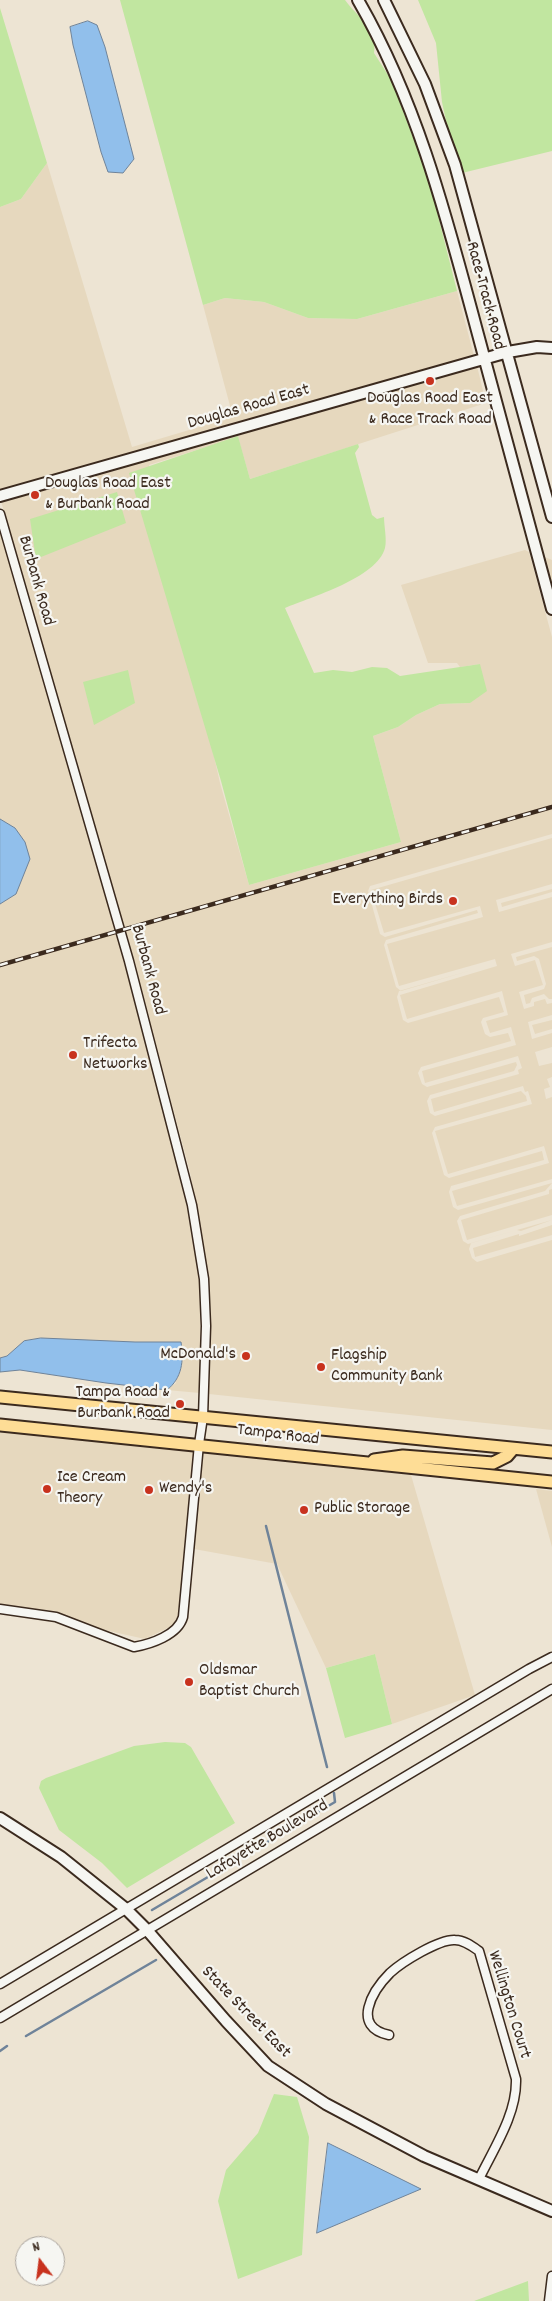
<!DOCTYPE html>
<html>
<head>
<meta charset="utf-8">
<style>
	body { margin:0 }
	#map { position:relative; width:552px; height:2301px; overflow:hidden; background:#ede4d3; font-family:Dekko,sans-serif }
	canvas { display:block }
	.north { position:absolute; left:15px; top:2236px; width:50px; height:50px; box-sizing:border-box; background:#f6f6f2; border:1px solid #aba49d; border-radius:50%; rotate:345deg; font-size:14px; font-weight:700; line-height:20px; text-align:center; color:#3b2a1e }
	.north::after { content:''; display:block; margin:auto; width:18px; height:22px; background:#c8321e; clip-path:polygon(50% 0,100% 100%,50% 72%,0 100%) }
</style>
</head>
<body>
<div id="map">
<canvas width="552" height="2301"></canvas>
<div class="north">N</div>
</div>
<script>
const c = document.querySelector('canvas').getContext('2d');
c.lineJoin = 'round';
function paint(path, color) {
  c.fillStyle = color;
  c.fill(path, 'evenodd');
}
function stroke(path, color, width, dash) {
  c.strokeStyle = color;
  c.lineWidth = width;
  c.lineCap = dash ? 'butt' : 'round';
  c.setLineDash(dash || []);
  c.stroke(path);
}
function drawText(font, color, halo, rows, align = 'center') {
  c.font = font + ' Dekko,sans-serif';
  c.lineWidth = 4.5;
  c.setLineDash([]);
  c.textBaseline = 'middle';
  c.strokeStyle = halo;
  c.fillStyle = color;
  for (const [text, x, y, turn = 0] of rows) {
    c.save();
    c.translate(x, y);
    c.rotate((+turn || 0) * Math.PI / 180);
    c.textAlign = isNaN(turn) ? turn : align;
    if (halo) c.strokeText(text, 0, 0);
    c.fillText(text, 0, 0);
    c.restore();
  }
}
const built = new Path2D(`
	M 47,163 L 132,447 L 233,417 L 203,305 L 225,298 L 264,302 L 308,318 L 357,319 L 457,291 L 474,356 L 0,491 L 0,207 L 21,199 Z
	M 477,366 L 486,403 L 250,479 L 238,437 L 149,465 L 220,783 L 249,885 L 401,842 L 373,736 L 398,727 L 416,715 L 440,704 L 470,703 L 480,664 L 460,667 L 457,663 L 428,663 L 401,585 L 525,550 L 529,552 L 552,637 L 552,834 L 370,886 L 368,891 L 380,934 L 385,937 L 477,910 L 478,913 L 386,940 L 384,945 L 396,987 L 401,991 L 472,970 L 399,991 L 397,997 L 403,1020 L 408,1023 L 499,997 L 504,1012 L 483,1018 L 481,1022 L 485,1034 L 490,1037 L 508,1033 L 511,1041 L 421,1067 L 418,1073 L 422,1084 L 427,1087 L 516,1062 L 517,1065 L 514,1071 L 430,1095 L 427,1101 L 430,1113 L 435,1116 L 521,1091 L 526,1096 L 527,1101 L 435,1127 L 432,1133 L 444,1175 L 449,1178 L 542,1151 L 544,1160 L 451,1186 L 449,1192 L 453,1207 L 458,1210 L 552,1183 L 545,1191 L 460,1216 L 457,1221 L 463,1241 L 468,1244 L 552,1220 L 521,1231 L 517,1230 L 471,1243 L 469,1249 L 472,1258 L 477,1262 L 552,1240 L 552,1430 L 209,1394 L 209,1279 L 190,1172 L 133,960 L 1,501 Z
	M 0,531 L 125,962 L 181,1174 L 200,1280 L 200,1393 L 167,1390 L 176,1383 L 181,1342 L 15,1349 L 7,1356 L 0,1358 L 0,904 L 16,894 L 15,828 L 0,819 Z
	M 542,556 L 552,560 L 552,592 Z
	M 552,838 L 552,884 L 496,900 L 499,912 L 552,897 L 552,942 L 511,954 L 515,966 L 535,960 L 543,985 L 519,992 L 524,1009 L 534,1006 L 534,1002 L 545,999 L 547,1004 L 552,1003 L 552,1015 L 528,1022 L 532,1039 L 552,1033 L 552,1047 L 535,1052 L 539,1066 L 552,1063 L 552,1077 L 547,1079 L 550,1087 L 544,1089 L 546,1099 L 552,1097 L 552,1179 L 457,1206 L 452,1191 L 549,1163 L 544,1146 L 448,1174 L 435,1131 L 532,1104 L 528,1091 L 525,1092 L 523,1086 L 434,1112 L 431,1099 L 519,1074 L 518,1070 L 522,1068 L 518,1056 L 425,1083 L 422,1071 L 516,1045 L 511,1027 L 490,1033 L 486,1021 L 508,1015 L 502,991 L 407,1019 L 400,995 L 497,966 L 495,959 L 399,986 L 387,944 L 483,917 L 480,906 L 384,933 L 371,890 Z
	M 552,889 L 552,892 L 502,907 L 501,903 Z
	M 552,947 L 552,999 L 549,999 L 544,994 L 532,998 L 530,1003 L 526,1004 L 524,995 L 544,989 L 546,984 L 539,959 L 534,956 L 517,961 L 516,957 Z
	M 552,1020 L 552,1029 L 535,1034 L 532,1025 Z
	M 552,1189 L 552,1215 L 467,1240 L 461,1220 L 549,1194 L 549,1190 Z
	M 552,1225 L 552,1235 L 475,1257 L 473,1248 L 519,1234 L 519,1236 Z
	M 0,1432 L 193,1449 L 179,1615 L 172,1626 L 145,1639 L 100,1629 L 57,1612 L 0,1604 Z
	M 203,1450 L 411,1475 L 475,1695 L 392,1724 L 375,1654 L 326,1668 L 277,1564 L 194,1549 Z
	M 536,1489 L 552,1491 L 552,1547 Z`);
const green = new Path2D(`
	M 120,0 L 345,0 C 358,18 378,28 374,53 L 390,78 L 397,95 L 429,180 L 457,291 L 357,319 L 308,318 L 264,302 L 225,298 L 203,305 Z
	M 418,0 L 552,0 L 552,151 L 462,173 L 448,130 L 442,102 L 436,43 Z
	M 0,8 L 47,163 L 21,199 L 0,207 Z
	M 238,436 L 250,479 L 358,444 L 359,447 L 355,453 L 372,515 L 377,519 L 384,517 C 384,526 387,539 385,548 C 377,578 311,597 285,608 L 314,673 L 333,670 L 352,672 L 372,667 L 387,668 L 400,676 L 480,664 L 487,691 L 470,703 L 440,704 L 416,715 L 398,727 L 373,736 L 401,842 L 249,885 L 221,781 L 129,473 Z
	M 117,492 L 126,523 L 36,559 L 30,519 Z
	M 128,670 L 135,703 L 94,725 L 83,682 Z
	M 375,1654 L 392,1724 L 345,1738 L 326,1668 Z
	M 165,1742 L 185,1743 L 191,1747 L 235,1823 L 127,1888 L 102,1863 L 59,1830 L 39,1788 L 41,1781 L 46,1778 L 134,1746 Z
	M 274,2094 L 297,2097 L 309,2137 L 302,2255 L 238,2279 L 218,2201 L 226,2170 L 258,2133 Z
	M 528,2281 L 529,2301 L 474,2301 Z`);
const water = new Path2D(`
	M 88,21 L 97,25 L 105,47 L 134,159 L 123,173 L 108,172 L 101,152 L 73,45 L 70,27 Z
	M 0,819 L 15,828 L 25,842 L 30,859 L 16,894 L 0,904 Z
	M 41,1338 L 135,1342 L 181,1342 C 184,1361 182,1378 167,1390 L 106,1383 L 20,1370 L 0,1372 L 0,1358 L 7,1356 L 24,1341 Z
	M 328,2143 L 421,2189 L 317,2233 Z`);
const stream = new Path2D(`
	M 266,1526 L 327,1767
	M 152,1910 L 335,1802 L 334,1793
	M 26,2036 L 156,1960
	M 0,2051 L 7,2046`);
const street = new Path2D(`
	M 0,514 L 129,961 L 192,1205 L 204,1279 L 206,1326 L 203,1417 L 199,1444 L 183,1617 C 178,1635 151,1644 134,1647 L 56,1617 L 0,1609
	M 0,1984 L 529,1669 L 552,1657
	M 0,2018 L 552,1689
	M 389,2035 C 351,2027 372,1991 390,1973 C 402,1962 439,1939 455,1940 C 464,1940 472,1946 479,1951 L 516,2079 C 517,2114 494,2148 479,2179
	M 549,2301 L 552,2276`);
const secondary = new Path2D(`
	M 358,0 C 417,102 446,215 476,327 C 501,421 527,515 552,609
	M 384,0 L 425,84 L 455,165 L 552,517
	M 0,496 L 508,352 L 537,347 L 552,348
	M 0,1818 L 61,1857 L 126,1909 L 147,1930 L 226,2021 L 268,2066 L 326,2104 L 424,2156 L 552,2211`);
const primary = new Path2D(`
	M 0,1397 L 552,1452
	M 0,1425 L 552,1482
	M 374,1460 L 403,1456 L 493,1463 L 507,1456 L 513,1449`);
const rail = new Path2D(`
	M 0,965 L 552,807`);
const markers = [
	[430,381,5,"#c8321e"],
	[35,495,5,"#c8321e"],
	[453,901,5,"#c8321e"],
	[73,1055,5,"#c8321e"],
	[246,1356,5,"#c8321e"],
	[321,1367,5,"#c8321e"],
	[180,1404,5,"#c8321e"],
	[47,1489,5,"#c8321e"],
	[149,1490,5,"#c8321e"],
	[304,1510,5,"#c8321e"],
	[189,1682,5,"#c8321e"]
];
const streetNames = [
	["Race Track Road",484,296,75],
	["Douglas Road East",249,408,-16],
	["Burbank Road",35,581,74],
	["Burbank Road",147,970,75],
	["Tampa Road",278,1436,7],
	["Lafayette Boulevard",268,1841,-31],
	["Wellington Court",508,2005,73],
	["State Street East",245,2013,46]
];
const poiNames = [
	["Douglas Road East",430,400,"center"],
	["& Race Track Road",430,421,"center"],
	["Douglas Road East",45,485],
	["& Burbank Road",45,506],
	["Everything Birds",443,901,"right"],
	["Trifecta",83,1045],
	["Networks",83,1066],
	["McDonald's",236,1356,"right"],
	["Flagship",331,1357],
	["Community Bank",331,1378],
	["Tampa Road &",170,1394,"right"],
	["Burbank Road",170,1415,"right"],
	["Ice Cream",57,1479],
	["Theory",57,1500],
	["Wendy's",159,1490],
	["Public Storage",314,1510],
	["Oldsmar",199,1672],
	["Baptist Church",199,1693]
];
paint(built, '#e6d8be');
paint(green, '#c1e6a0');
paint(water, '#91bfeb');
stroke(water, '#6f8399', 1);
stroke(stream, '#6f8399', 2.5);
stroke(street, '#3b2a1e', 11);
stroke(secondary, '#3b2a1e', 14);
stroke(primary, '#3b2a1e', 15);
stroke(street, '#f6f6f2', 8);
stroke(secondary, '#f6f6f2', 10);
stroke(primary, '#fedd96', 11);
stroke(rail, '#3b2a1e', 4.5);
stroke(rail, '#f6f6f2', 2.5, [8]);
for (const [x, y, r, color] of markers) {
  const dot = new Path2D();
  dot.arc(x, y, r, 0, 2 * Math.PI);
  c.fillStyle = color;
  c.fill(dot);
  stroke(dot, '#f6f6f2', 2);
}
drawText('18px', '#3b2a1e', '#f6f6f2', streetNames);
drawText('18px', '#3b2a1e', '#f6f6f2', poiNames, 'left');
</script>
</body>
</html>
